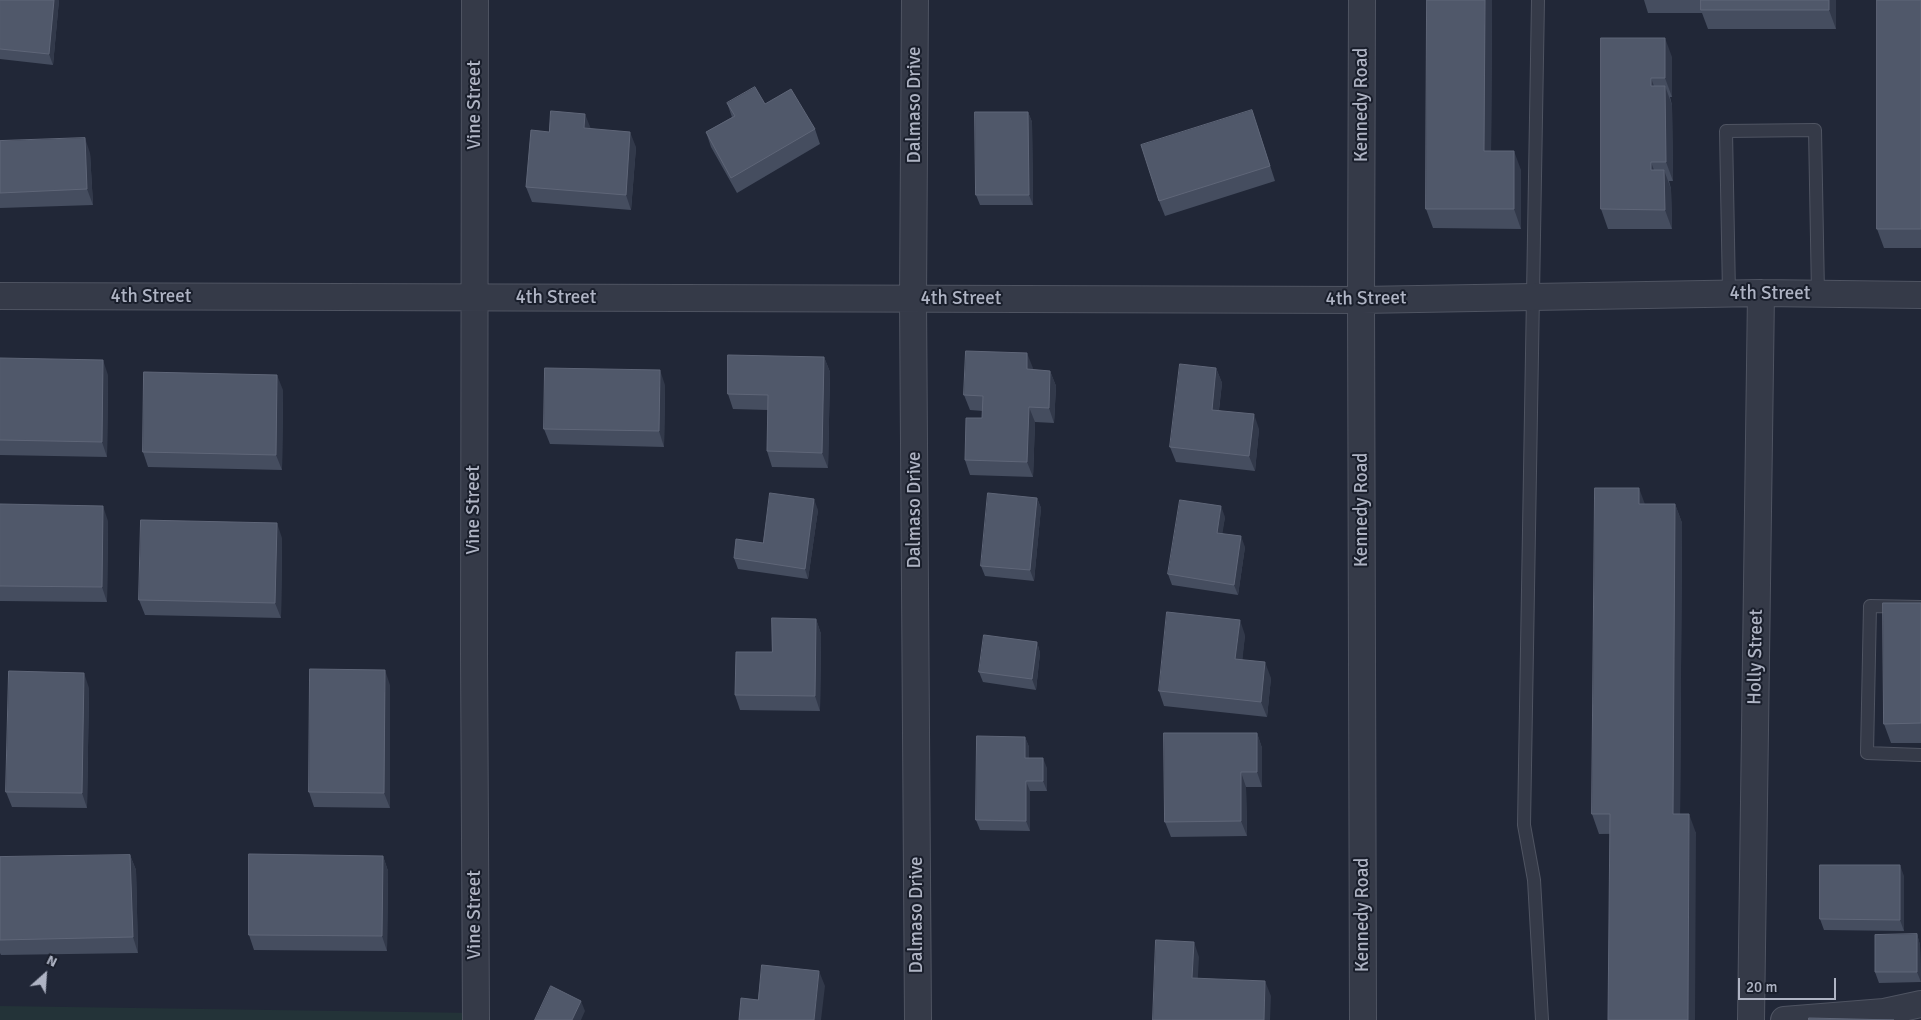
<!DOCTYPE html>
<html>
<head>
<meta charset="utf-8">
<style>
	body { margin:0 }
	#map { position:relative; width:1921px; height:1020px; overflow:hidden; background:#212737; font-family:Signika,sans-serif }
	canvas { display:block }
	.north { position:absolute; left:20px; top:950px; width:50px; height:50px; -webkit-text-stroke:4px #1a1f2c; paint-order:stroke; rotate:26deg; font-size:14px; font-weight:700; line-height:20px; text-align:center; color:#afb4c4 }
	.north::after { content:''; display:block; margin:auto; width:18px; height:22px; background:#afb4c4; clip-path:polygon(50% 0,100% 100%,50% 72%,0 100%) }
	.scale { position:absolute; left:1738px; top:978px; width:98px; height:22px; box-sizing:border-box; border:2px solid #afb4c4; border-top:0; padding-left:6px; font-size:15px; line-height:18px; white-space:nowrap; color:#afb4c4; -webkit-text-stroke:4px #1a1f2c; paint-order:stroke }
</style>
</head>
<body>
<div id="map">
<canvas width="1921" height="1020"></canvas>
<div class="north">N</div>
<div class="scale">20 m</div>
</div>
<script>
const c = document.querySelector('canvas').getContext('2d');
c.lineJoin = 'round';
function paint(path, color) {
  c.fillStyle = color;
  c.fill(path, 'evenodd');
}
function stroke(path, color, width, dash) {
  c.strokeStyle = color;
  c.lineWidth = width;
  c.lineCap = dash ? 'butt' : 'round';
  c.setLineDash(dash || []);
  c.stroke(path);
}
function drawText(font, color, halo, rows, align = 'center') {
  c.font = font + ' Signika,sans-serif';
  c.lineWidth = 4;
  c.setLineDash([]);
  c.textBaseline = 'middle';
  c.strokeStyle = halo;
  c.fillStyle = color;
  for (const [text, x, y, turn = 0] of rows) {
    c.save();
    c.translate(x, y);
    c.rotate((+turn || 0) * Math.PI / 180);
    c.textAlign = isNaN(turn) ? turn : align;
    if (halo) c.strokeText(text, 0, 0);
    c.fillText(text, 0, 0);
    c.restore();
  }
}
const green = new Path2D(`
	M 0,1006 L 476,1013 L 476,1020 L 0,1020 Z`);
const lane = new Path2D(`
	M 1538,0 L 1524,825 L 1534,880 L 1542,1020
	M 1729,294 L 1726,131 L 1815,130 L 1818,294
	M 1921,607 L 1870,606 L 1867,753 L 1921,755`);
const street = new Path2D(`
	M 475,0 L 474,654 L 476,1020
	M 915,0 L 913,299 L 918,1020
	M 1362,0 L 1361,300 L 1363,1020
	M 0,296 L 1361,300 L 1761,293 L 1921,295
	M 1751,1020 L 1761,293
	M 1784,1020 L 1884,1012 L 1921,1004`);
const wall = new Path2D(`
	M 0,0 L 59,0 L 53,65 L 0,59 Z
	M 1492,0 L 1491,151 L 1521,170 L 1521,229 L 1433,228 L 1426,209 Z
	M 1644,0 L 1836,0 L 1836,29 L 1708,29 L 1702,13 L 1648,13 Z
	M 1921,0 L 1921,248 L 1884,248 L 1877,229 Z
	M 1601,38 L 1672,57 L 1672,97 L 1670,97 L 1672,105 L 1673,181 L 1669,181 L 1671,189 L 1672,229 L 1608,229 L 1601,209 Z
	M 727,103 L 765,104 L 815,129 L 820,144 L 737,193 L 711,147 L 706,132 L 732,117 Z
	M 1028,112 L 1032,122 L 1033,205 L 980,205 L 976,195 Z
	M 1257,125 L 1275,181 L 1165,216 L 1159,201 Z
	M 591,129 L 636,147 L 631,210 L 532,202 L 526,187 L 549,132 Z
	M 0,141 L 90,153 L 93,205 L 0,208 Z
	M 824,357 L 830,372 L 828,468 L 772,467 L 767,451 L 768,410 L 733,409 L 728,394 Z
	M 0,358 L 108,375 L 107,457 L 0,455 Z
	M 1033,368 L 1033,370 L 1050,371 L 1056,386 L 1054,423 L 1035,422 L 1033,477 L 970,475 L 965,460 L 982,418 L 983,411 L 970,410 L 964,395 Z
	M 1216,368 L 1222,383 L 1219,410 L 1259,429 L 1255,471 L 1176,462 L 1170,447 Z
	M 665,385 L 664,447 L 550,444 L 544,429 Z
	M 283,390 L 282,470 L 148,467 L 143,452 Z
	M 1037,498 L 1041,508 L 1034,581 L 985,576 L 981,566 Z
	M 0,504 L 108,521 L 107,602 L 0,601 Z
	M 1645,504 L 1675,504 L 1682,523 L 1680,814 L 1696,833 L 1599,834 L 1592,814 Z
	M 818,510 L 808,579 L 738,569 L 734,558 L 763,543 Z
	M 1225,517 L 1222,533 L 1245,547 L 1238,595 L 1172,585 L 1168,574 Z
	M 282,538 L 281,618 L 145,615 L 139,600 Z
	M 1921,603 L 1921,743 L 1891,743 L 1884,724 Z
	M 816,619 L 821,634 L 820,711 L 740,710 L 735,695 L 772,652 Z
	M 1245,635 L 1242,660 L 1271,678 L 1267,717 L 1164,706 L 1159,691 Z
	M 1037,642 L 1040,653 L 1036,690 L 983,682 L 979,672 Z
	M 390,685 L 390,808 L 314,807 L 309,792 Z
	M 89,688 L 87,808 L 12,807 L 6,792 Z
	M 1257,733 L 1262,748 L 1262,787 L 1246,787 L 1247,836 L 1171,837 L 1165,822 Z
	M 1025,737 L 1029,747 L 1029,758 L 1047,768 L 1047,791 L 1030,791 L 1030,831 L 980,830 L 976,820 Z
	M 130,855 L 136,870 L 138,953 L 1,955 L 0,953 L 0,857 Z
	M 383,856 L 388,871 L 387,951 L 254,950 L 249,935 Z
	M 1904,876 L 1904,931 L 1824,930 L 1820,919 Z
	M 1917,934 L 1920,945 L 1921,982 L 1879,983 L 1875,972 Z`);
const shadedWall = new Path2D(`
	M 54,0 L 59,0 L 53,65 L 49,54 Z
	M 1485,0 L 1492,0 L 1491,170 L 1484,151 Z
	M 1829,0 L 1836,0 L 1836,29 L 1829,10 Z
	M 1665,38 L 1672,57 L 1672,97 L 1665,78 Z
	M 1651,78 L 1658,97 L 1651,86 Z
	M 1665,86 L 1672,105 L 1673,181 L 1666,162 Z
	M 1028,112 L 1032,122 L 1033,205 L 1029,195 Z
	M 585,114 L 591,129 L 584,128 Z
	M 630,132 L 636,147 L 631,210 L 626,195 Z
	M 85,138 L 90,153 L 93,205 L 87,189 Z
	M 1514,151 L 1521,170 L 1521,229 L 1514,209 Z
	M 1651,162 L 1658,181 L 1651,170 Z
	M 1664,170 L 1671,189 L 1672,229 L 1665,210 Z
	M 1027,353 L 1033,368 L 1032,384 L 1027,369 Z
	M 824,357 L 830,372 L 828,468 L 822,453 Z
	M 103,360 L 108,375 L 107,457 L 102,442 Z
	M 1216,368 L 1222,383 L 1217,425 L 1212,410 Z
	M 660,370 L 665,385 L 664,447 L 659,431 Z
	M 1050,371 L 1056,386 L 1054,423 L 1049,408 Z
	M 277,375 L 283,390 L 282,470 L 276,455 Z
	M 1029,407 L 1035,422 L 1033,477 L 1027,462 Z
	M 1254,414 L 1259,429 L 1255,471 L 1249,456 Z
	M 1639,488 L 1646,507 L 1639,504 Z
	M 1037,498 L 1041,508 L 1034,581 L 1030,570 Z
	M 814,499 L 818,510 L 808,579 L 805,569 Z
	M 1675,504 L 1682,523 L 1680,833 L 1673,814 Z
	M 103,506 L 108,521 L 107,602 L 102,587 Z
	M 1221,506 L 1225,517 L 1221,543 L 1217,533 Z
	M 277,523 L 282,538 L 281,618 L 275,603 Z
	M 1241,536 L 1245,547 L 1238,595 L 1234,585 Z
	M 816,619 L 821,634 L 820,711 L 815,696 Z
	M 1240,620 L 1245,635 L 1241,674 L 1235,659 Z
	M 1037,642 L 1040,653 L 1036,690 L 1032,679 Z
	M 1265,662 L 1271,678 L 1267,717 L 1261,702 Z
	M 385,670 L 390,685 L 390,808 L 384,793 Z
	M 84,673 L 89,688 L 87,808 L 82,793 Z
	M 1257,733 L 1262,748 L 1262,787 L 1257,772 Z
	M 1025,737 L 1029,747 L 1029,768 L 1025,758 Z
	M 1043,758 L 1047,768 L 1047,791 L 1043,781 Z
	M 1241,772 L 1246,787 L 1247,836 L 1241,821 Z
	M 1026,781 L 1030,791 L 1030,831 L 1026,821 Z
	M 1689,814 L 1696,833 L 1695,1020 L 1688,1020 Z
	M 130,855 L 136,870 L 138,953 L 133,937 Z
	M 383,856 L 388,871 L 387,951 L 382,936 Z
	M 1900,865 L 1904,876 L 1904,931 L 1900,920 Z
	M 1917,934 L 1920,945 L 1921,982 L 1917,972 Z
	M 1194,942 L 1199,957 L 1197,993 L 1192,978 Z
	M 819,971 L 825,986 L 821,1020 L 814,1020 Z
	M 1265,981 L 1271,996 L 1270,1020 L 1264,1020 Z
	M 581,1001 L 585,1011 L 581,1020 L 572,1020 Z`);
const building = new Path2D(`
	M 0,0 L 54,0 L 49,54 L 0,49 Z
	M 1427,0 L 1485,0 L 1484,151 L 1514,151 L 1514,209 L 1426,209 Z
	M 1701,0 L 1829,0 L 1829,10 L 1701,10 Z
	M 1877,0 L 1921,0 L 1921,229 L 1877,229 Z
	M 1601,38 L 1665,38 L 1665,78 L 1651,78 L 1651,86 L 1665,86 L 1666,162 L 1651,162 L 1651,170 L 1664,170 L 1665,210 L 1601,209 Z
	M 755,87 L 765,104 L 791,89 L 815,129 L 731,178 L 706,132 L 735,116 L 727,103 Z
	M 1252,110 L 1270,166 L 1159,201 L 1141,145 Z
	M 551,111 L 585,114 L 584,128 L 630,132 L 626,195 L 526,187 L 531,130 L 549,132 Z
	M 975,112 L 1028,112 L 1029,195 L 976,195 Z
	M 85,138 L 87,189 L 0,193 L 0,141 Z
	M 966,351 L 1027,353 L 1027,369 L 1050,371 L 1049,408 L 1029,407 L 1027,462 L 965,460 L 966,418 L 982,418 L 983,396 L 964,395 Z
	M 728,355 L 824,357 L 822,453 L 767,451 L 768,395 L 728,394 Z
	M 0,358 L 103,360 L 102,442 L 0,440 Z
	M 1180,364 L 1216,368 L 1212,410 L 1254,414 L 1249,456 L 1170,447 Z
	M 545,368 L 660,370 L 659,431 L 544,429 Z
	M 144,372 L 277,375 L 276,455 L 143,452 Z
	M 1595,488 L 1639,488 L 1639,504 L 1675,504 L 1673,814 L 1689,814 L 1688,1020 L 1608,1020 L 1610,814 L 1592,814 Z
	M 770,493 L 814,499 L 805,569 L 734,558 L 736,539 L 763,543 Z
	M 988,493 L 1037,498 L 1030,570 L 981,566 Z
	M 1180,500 L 1221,506 L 1217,533 L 1241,536 L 1234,585 L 1168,574 Z
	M 0,504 L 103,506 L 102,587 L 0,586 Z
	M 141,520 L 277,523 L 275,603 L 139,600 Z
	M 1883,603 L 1921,603 L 1921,723 L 1884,724 Z
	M 1167,612 L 1240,620 L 1235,659 L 1265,662 L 1261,702 L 1159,691 Z
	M 772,618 L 816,619 L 815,696 L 735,695 L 736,652 L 772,652 Z
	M 984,635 L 1037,642 L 1032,679 L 979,672 Z
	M 310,669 L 385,670 L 384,793 L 309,792 Z
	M 9,671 L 84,673 L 82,793 L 6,792 Z
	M 1164,733 L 1257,733 L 1257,772 L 1241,772 L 1241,821 L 1165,822 Z
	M 977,736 L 1025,737 L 1025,758 L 1043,758 L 1043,781 L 1026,781 L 1026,821 L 976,820 Z
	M 249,854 L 383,856 L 382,936 L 249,935 Z
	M 130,855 L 133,937 L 0,940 L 0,857 Z
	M 1820,865 L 1900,865 L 1900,920 L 1820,919 Z
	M 1917,934 L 1917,972 L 1875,972 L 1875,935 Z
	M 1156,940 L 1194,942 L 1192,978 L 1265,981 L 1264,1020 L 1153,1020 Z
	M 762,965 L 819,971 L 814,1020 L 739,1020 L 741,998 L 758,1000 Z
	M 551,986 L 581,1001 L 572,1020 L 535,1020 Z
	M 1809,1018 L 1894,1020 L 1809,1020 Z`);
const streetNames = [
	["Vine Street",475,105,-90],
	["Dalmaso Drive",915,105,-90],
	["Kennedy Road",1362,105,-90],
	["4th Street",1770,294],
	["4th Street",151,297],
	["4th Street",556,298],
	["4th Street",961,299],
	["4th Street",1366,299,-1],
	["Vine Street",474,510,-90],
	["Dalmaso Drive",915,510,-90],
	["Kennedy Road",1362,510,-90],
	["Holly Street",1756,657,-89],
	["Vine Street",475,915,-90],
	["Dalmaso Drive",917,915,-90],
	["Kennedy Road",1363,915,-90]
];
paint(green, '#233338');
stroke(lane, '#4f5462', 14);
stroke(street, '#4f5462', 28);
stroke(lane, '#353a48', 12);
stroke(street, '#353a48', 26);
paint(wall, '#454d5f');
paint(shadedWall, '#32394a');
paint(building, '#50586a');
stroke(building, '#5f6678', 1);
drawText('19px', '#afb4c4', '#1a1f2c', streetNames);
</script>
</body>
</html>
